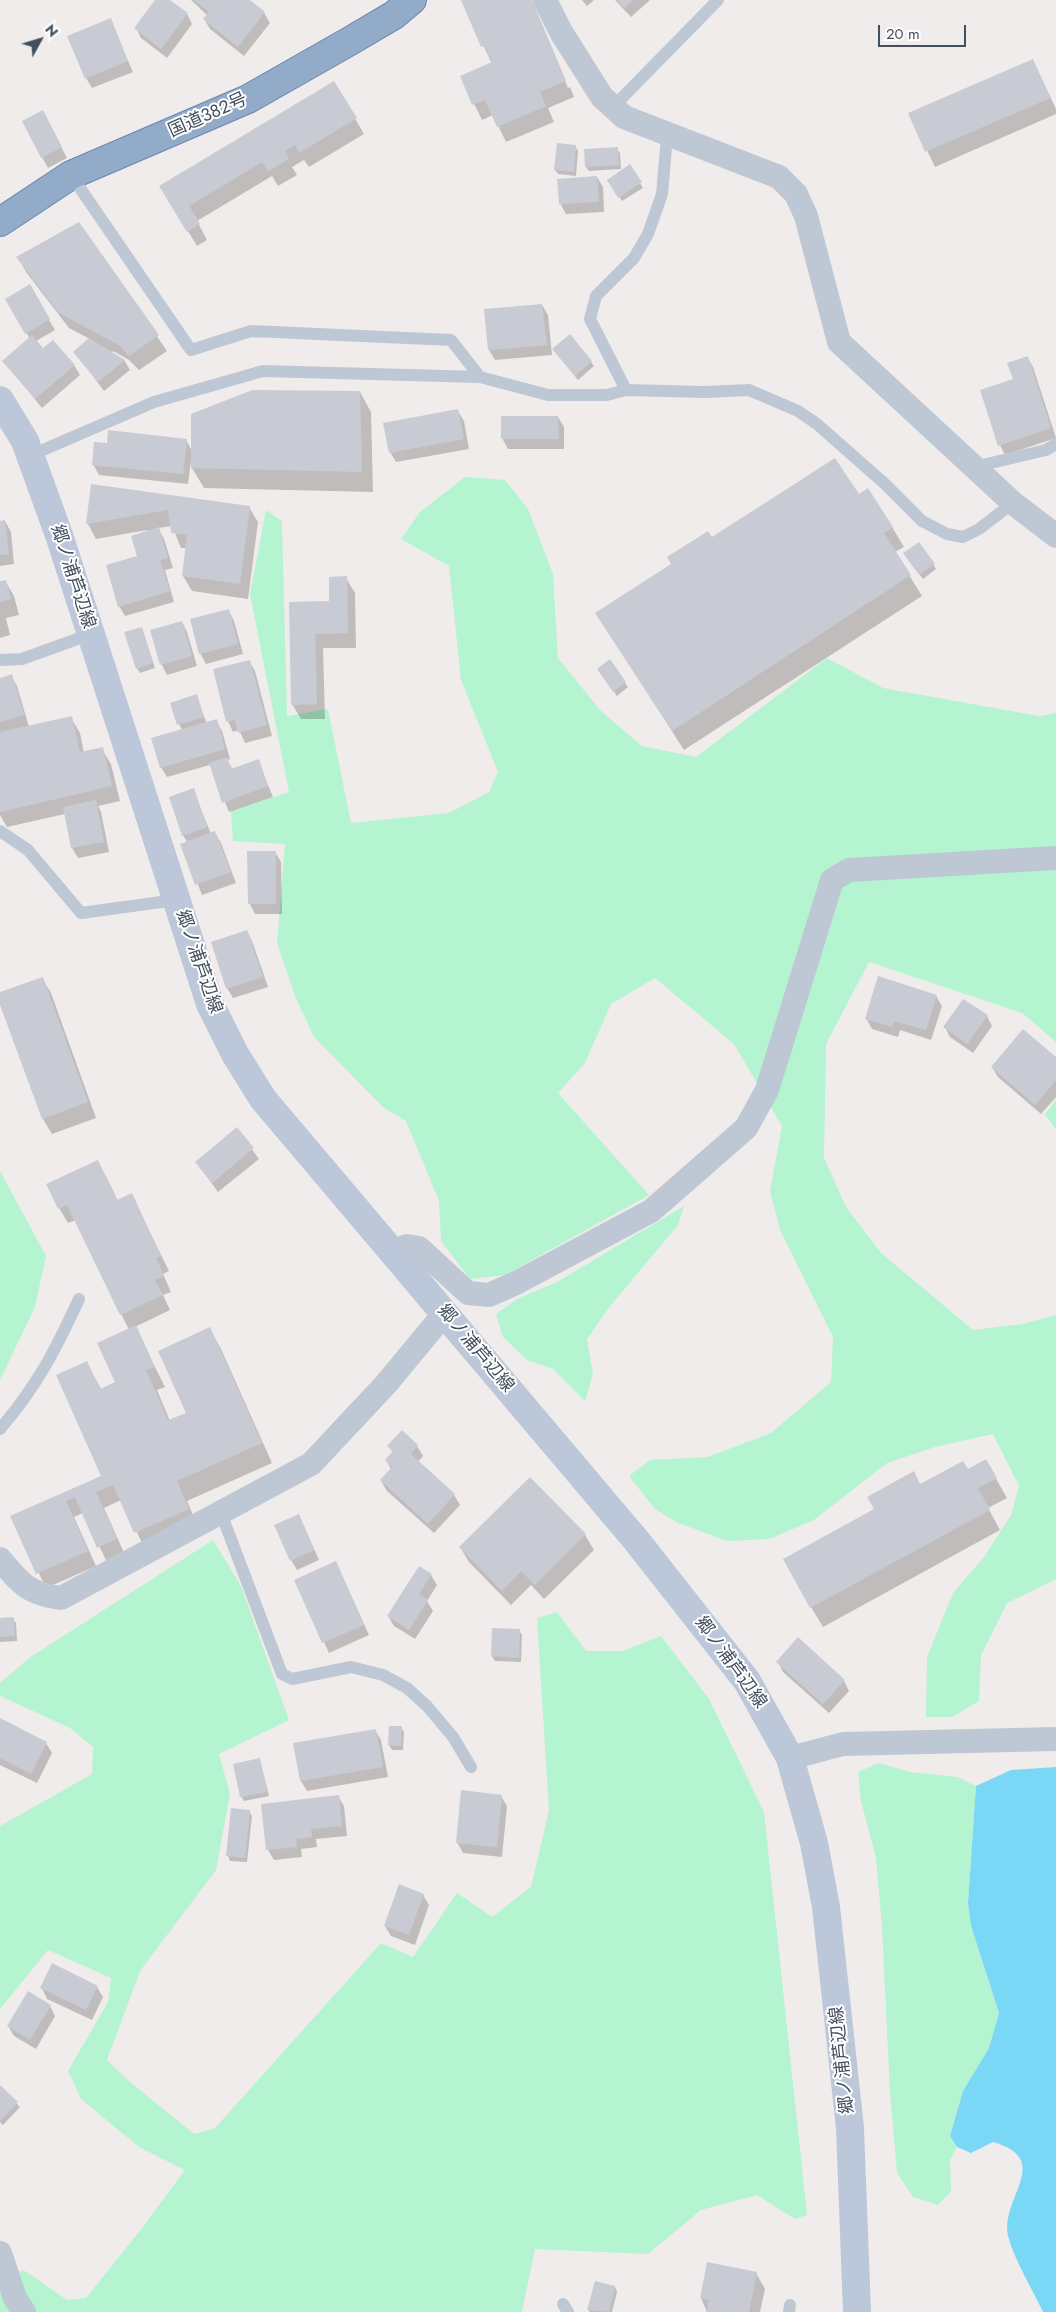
<!DOCTYPE html>
<html>
<head>
<meta charset="utf-8">
<style>
	body { margin:0 }
	#map { position:relative; width:1056px; height:2312px; overflow:hidden; background:#f0ecec; font-family:Jost,sans-serif }
	canvas { display:block }
	.north { position:absolute; left:15px; top:15px; width:50px; height:50px; -webkit-text-stroke:4px #fff; paint-order:stroke; rotate:51deg; font-size:14px; font-weight:700; line-height:20px; text-align:center; color:#434f5c }
	.north::after { content:''; display:block; margin:auto; width:18px; height:22px; background:#434f5c; clip-path:polygon(50% 0,100% 100%,50% 72%,0 100%) }
	.scale { position:absolute; left:878px; top:25px; width:88px; height:22px; box-sizing:border-box; border:2px solid #434f5c; border-top:0; padding-left:6px; font-size:15px; line-height:18px; white-space:nowrap; color:#434f5c; -webkit-text-stroke:4px #fff; paint-order:stroke }
</style>
</head>
<body>
<div id="map">
<canvas width="1056" height="2312"></canvas>
<div class="north">N</div>
<div class="scale">20 m</div>
</div>
<script>
const c = document.querySelector('canvas').getContext('2d');
c.lineJoin = 'round';
function paint(path, color) {
  c.fillStyle = color;
  c.fill(path, 'evenodd');
}
function stroke(path, color, width, dash) {
  c.strokeStyle = color;
  c.lineWidth = width;
  c.lineCap = dash ? 'butt' : 'round';
  c.setLineDash(dash || []);
  c.stroke(path);
}
function drawText(font, color, halo, rows, align = 'center') {
  c.font = font + ' Jost,"Noto Sans JP",sans-serif';
  c.lineWidth = 4;
  c.setLineDash([]);
  c.textBaseline = 'middle';
  c.strokeStyle = halo;
  c.fillStyle = color;
  for (const [text, x, y, turn = 0] of rows) {
    c.save();
    c.translate(x, y);
    c.rotate((+turn || 0) * Math.PI / 180);
    c.textAlign = isNaN(turn) ? turn : align;
    if (halo) c.strokeText(text, 0, 0);
    c.fillText(text, 0, 0);
    c.restore();
  }
}
const green = new Path2D(`
	M 465,477 L 505,480 L 528,509 L 553,574 L 558,658 L 600,710 L 642,746 L 696,757 L 827,658 L 883,688 L 1039,716 L 1056,713 L 1056,1042 L 1022,1013 L 869,962 L 826,1044 L 824,1158 L 846,1207 L 881,1253 L 973,1330 L 1023,1324 L 1056,1315 L 1056,1579 L 1007,1603 L 981,1655 L 979,1701 L 952,1717 L 926,1717 L 927,1657 L 953,1593 L 984,1557 L 1011,1515 L 1019,1486 L 993,1434 L 935,1447 L 887,1463 L 814,1520 L 769,1539 L 727,1541 L 676,1522 L 655,1509 L 629,1476 L 650,1460 L 708,1457 L 771,1433 L 831,1382 L 833,1337 L 780,1230 L 770,1191 L 782,1126 L 734,1044 L 655,978 L 611,1004 L 585,1063 L 558,1093 L 649,1195 L 505,1275 L 470,1279 L 441,1241 L 439,1201 L 406,1121 L 384,1108 L 314,1037 L 295,996 L 277,943 L 285,844 L 233,841 L 231,811 L 289,792 L 250,594 L 266,510 L 282,521 L 287,716 L 328,709 L 351,823 L 449,813 L 489,792 L 498,772 L 461,680 L 449,566 L 401,539 L 420,512 Z
	M 1056,1100 L 1056,1130 L 1045,1114 Z
	M 0,1171 L 46,1256 L 35,1307 L 0,1380 Z
	M 684,1206 L 678,1225 L 611,1305 L 587,1339 L 593,1374 L 585,1401 L 553,1369 L 527,1360 L 503,1337 L 496,1314 L 517,1299 L 557,1282 Z
	M 213,1540 L 241,1586 L 289,1720 L 219,1754 L 230,1794 L 216,1870 L 140,1971 L 107,2060 L 129,2081 L 194,2134 L 215,2128 L 381,1943 L 413,1957 L 457,1893 L 492,1917 L 531,1887 L 549,1810 L 537,1618 L 557,1612 L 586,1651 L 623,1651 L 661,1636 L 709,1699 L 764,1812 L 807,2215 L 795,2219 L 757,2195 L 701,2210 L 648,2254 L 535,2249 L 522,2312 L 0,2312 L 0,2273 L 25,2271 L 67,2300 L 86,2298 L 142,2228 L 185,2170 L 139,2147 L 81,2099 L 68,2071 L 108,2002 L 111,1978 L 48,1950 L 0,2009 L 0,1826 L 92,1774 L 93,1747 L 70,1728 L 0,1696 L 0,1683 L 29,1658 Z
	M 879,1763 L 910,1772 L 957,1777 L 976,1786 L 968,1903 L 971,1926 L 999,2013 L 989,2048 L 963,2091 L 950,2136 L 957,2147 L 950,2160 L 951,2191 L 938,2205 L 913,2197 L 897,2173 L 890,2093 L 882,1927 L 876,1858 L 861,1801 L 858,1772 Z`);
const water = new Path2D(`
	M 1056,1767 L 1056,2312 L 1043,2312 C 1033,2290 1015,2261 1009,2239 C 997,2200 1056,2160 993,2142 L 971,2153 L 957,2147 L 950,2136 L 963,2091 L 989,2048 L 999,2013 L 971,1926 L 968,1903 L 976,1786 L 1011,1770 Z`);
const shadow = new Path2D(`
	M 157,0 L 168,0 L 187,14 L 192,24 L 167,58 L 141,38 L 136,28 Z
	M 191,0 L 248,0 L 264,13 L 270,23 L 244,56 L 210,29 L 204,19 L 207,15 Z
	M 462,0 L 532,0 L 568,88 L 570,87 L 574,97 L 548,108 L 554,122 L 506,142 L 493,115 L 482,120 L 461,77 L 492,64 Z
	M 582,0 L 594,0 L 587,6 Z
	M 615,0 L 650,0 L 631,17 Z
	M 110,20 L 133,72 L 92,88 L 86,78 Z
	M 1033,60 L 1056,109 L 1056,114 L 935,167 L 910,114 Z
	M 334,82 L 364,134 L 309,167 L 304,160 L 292,167 L 297,175 L 278,186 L 272,176 L 197,221 L 207,240 L 197,246 L 170,201 Z
	M 23,122 L 48,122 L 67,158 L 48,168 Z
	M 575,146 L 578,151 L 576,176 L 558,174 L 555,170 Z
	M 617,149 L 620,153 L 621,169 L 589,171 L 586,167 Z
	M 630,166 L 643,188 L 622,201 L 608,180 Z
	M 597,177 L 603,187 L 604,212 L 566,214 L 560,203 Z
	M 79,223 L 167,351 L 139,370 L 129,360 L 113,351 L 112,353 L 124,360 L 130,370 L 104,391 L 75,352 L 90,339 L 69,328 L 26,272 L 18,257 Z
	M 29,286 L 55,330 L 36,341 L 43,350 L 74,365 L 80,375 L 42,408 L 4,361 L 30,339 L 6,300 Z
	M 542,305 L 548,315 L 552,355 L 495,360 L 489,350 Z
	M 557,354 L 591,362 L 594,366 L 578,380 Z
	M 1027,357 L 1033,367 L 1056,438 L 1005,455 L 1000,445 L 1015,380 Z
	M 360,392 L 371,412 L 373,492 L 204,488 L 192,468 L 192,461 L 191,461 L 188,484 L 99,475 L 93,464 L 186,440 L 192,451 Z
	M 458,411 L 464,421 L 469,449 L 396,462 L 390,452 Z
	M 558,417 L 564,427 L 564,449 L 508,449 L 502,438 Z
	M 92,486 L 249,507 L 258,522 L 248,599 L 192,591 L 183,576 L 187,548 L 181,548 L 172,526 L 158,528 L 164,539 L 173,568 L 165,570 L 174,602 L 125,616 L 119,606 L 147,530 L 96,539 L 88,524 Z
	M 858,496 L 892,527 L 904,547 L 895,552 L 922,596 L 684,750 L 597,614 L 712,539 Z
	M 5,521 L 11,532 L 14,564 L 0,566 L 0,522 Z
	M 907,558 L 933,564 L 936,569 L 923,579 Z
	M 346,578 L 355,593 L 356,648 L 323,648 L 325,719 L 301,719 L 292,704 L 290,603 L 331,602 Z
	M 5,581 L 14,596 L 19,615 L 6,618 L 10,635 L 0,638 L 0,582 Z
	M 229,611 L 234,621 L 243,654 L 206,664 L 200,653 Z
	M 182,622 L 187,632 L 197,666 L 167,675 L 162,665 L 152,631 Z
	M 142,628 L 155,668 L 140,673 L 137,668 Z
	M 249,661 L 255,671 L 272,736 L 245,743 L 239,730 L 233,732 L 228,721 Z
	M 609,661 L 628,687 L 617,696 L 601,674 Z
	M 11,676 L 17,686 L 29,727 L 71,718 L 80,733 L 84,753 L 102,749 L 111,764 L 120,801 L 98,806 L 101,812 L 109,852 L 78,858 L 72,848 L 65,814 L 7,827 L 0,815 L 0,679 Z
	M 196,696 L 207,724 L 216,721 L 222,731 L 230,759 L 227,760 L 233,770 L 258,761 L 273,797 L 229,812 L 210,765 L 167,777 L 161,767 L 182,731 L 171,703 Z
	M 193,790 L 211,834 L 215,833 L 221,843 L 236,883 L 202,895 L 182,844 L 187,842 L 183,835 Z
	M 275,852 L 281,862 L 282,914 L 255,914 L 250,904 Z
	M 247,931 L 252,941 L 268,987 L 233,998 L 227,988 Z
	M 42,978 L 51,993 L 96,1118 L 52,1134 L 43,1119 L 0,1002 L 0,994 Z
	M 936,996 L 942,1006 L 931,1040 L 900,1030 L 898,1037 L 872,1029 L 866,1018 Z
	M 987,1016 L 992,1026 L 973,1053 L 950,1037 L 945,1027 Z
	M 1056,1059 L 1056,1097 L 1041,1114 L 998,1077 L 992,1067 Z
	M 237,1129 L 259,1159 L 218,1192 L 196,1162 Z
	M 106,1176 L 118,1201 L 131,1194 L 169,1271 L 163,1274 L 171,1292 L 163,1295 L 170,1310 L 135,1327 L 165,1387 L 157,1390 L 170,1421 L 187,1413 L 210,1329 L 221,1349 L 272,1463 L 187,1501 L 199,1529 L 147,1553 L 121,1500 L 104,1508 L 125,1555 L 107,1562 L 83,1513 L 74,1517 L 96,1566 L 46,1588 L 12,1517 L 104,1483 L 87,1363 L 101,1389 L 117,1383 L 129,1330 L 76,1220 L 68,1223 L 59,1208 Z
	M 402,1432 L 417,1446 L 423,1456 L 418,1462 L 454,1495 L 460,1505 L 434,1533 L 387,1491 L 381,1481 L 391,1469 L 386,1460 L 393,1453 L 389,1446 Z
	M 986,1461 L 1007,1498 L 988,1508 L 1000,1530 L 823,1627 L 811,1607 L 920,1485 L 967,1471 Z
	M 530,1479 L 585,1535 L 594,1550 L 544,1599 L 531,1585 L 511,1605 L 469,1562 L 460,1547 Z
	M 304,1526 L 319,1560 L 297,1570 L 291,1560 Z
	M 341,1573 L 369,1635 L 329,1653 L 296,1580 Z
	M 431,1575 L 437,1585 L 427,1601 L 433,1611 L 415,1639 L 394,1626 L 388,1616 Z
	M 0,1619 L 13,1619 L 16,1623 L 17,1641 L 0,1642 Z
	M 519,1630 L 522,1635 L 521,1662 L 495,1661 L 492,1656 Z
	M 778,1662 L 844,1681 L 849,1691 L 829,1713 L 783,1672 Z
	M 0,1720 L 46,1743 L 52,1753 L 37,1783 L 0,1765 Z
	M 401,1728 L 404,1732 L 403,1750 L 392,1750 L 389,1745 Z
	M 375,1730 L 381,1740 L 388,1777 L 307,1791 L 301,1781 L 294,1744 Z
	M 260,1760 L 269,1796 L 244,1801 L 241,1796 Z
	M 338,1796 L 344,1806 L 347,1836 L 316,1839 L 317,1847 L 301,1849 L 302,1857 L 274,1860 L 268,1850 Z
	M 501,1796 L 507,1806 L 502,1857 L 463,1853 L 457,1842 Z
	M 249,1811 L 252,1816 L 247,1862 L 230,1861 L 228,1856 Z
	M 423,1895 L 429,1905 L 415,1945 L 391,1936 L 385,1926 Z
	M 97,1987 L 103,1997 L 92,2020 L 47,1999 L 42,1988 Z
	M 50,2006 L 55,2016 L 36,2049 L 14,2036 L 8,2026 Z
	M 0,2087 L 20,2107 L 3,2125 L 0,2122 Z
	M 756,2273 L 765,2289 L 760,2312 L 707,2312 L 701,2298 Z
	M 615,2287 L 617,2292 L 612,2312 L 590,2312 L 588,2310 Z`);
const building = new Path2D(`
	M 155,0 L 170,0 L 188,13 L 161,49 L 134,28 Z
	M 194,0 L 250,0 L 265,12 L 238,47 L 203,19 L 209,12 Z
	M 461,0 L 532,0 L 566,81 L 540,92 L 546,106 L 497,127 L 485,100 L 472,105 L 460,76 L 492,62 L 485,46 L 481,47 Z
	M 617,0 L 633,0 L 624,8 Z
	M 111,18 L 128,61 L 85,79 L 67,36 Z
	M 1033,59 L 1050,98 L 925,152 L 908,113 Z
	M 334,81 L 357,118 L 299,153 L 295,145 L 285,151 L 289,159 L 268,171 L 262,162 L 189,206 L 200,224 L 187,232 L 159,186 Z
	M 43,110 L 62,147 L 41,158 L 22,121 Z
	M 557,143 L 576,145 L 574,172 L 554,170 Z
	M 618,147 L 619,165 L 585,167 L 584,149 Z
	M 630,164 L 642,182 L 618,198 L 607,180 Z
	M 597,176 L 599,202 L 559,204 L 557,179 Z
	M 79,222 L 159,335 L 129,356 L 119,345 L 59,313 L 16,257 Z
	M 30,284 L 50,319 L 25,334 L 5,299 Z
	M 542,304 L 547,345 L 488,350 L 484,309 Z
	M 570,334 L 592,361 L 575,376 L 552,349 Z
	M 32,335 L 43,348 L 53,340 L 75,365 L 35,399 L 2,361 Z
	M 89,338 L 125,360 L 98,382 L 73,352 Z
	M 1028,356 L 1051,428 L 998,446 L 980,390 L 1013,379 L 1007,363 Z
	M 252,390 L 360,391 L 362,472 L 191,468 L 191,414 Z
	M 458,409 L 464,439 L 389,453 L 383,423 Z
	M 501,416 L 558,416 L 559,439 L 501,439 Z
	M 108,430 L 187,439 L 183,474 L 92,465 L 94,442 L 107,443 Z
	M 835,458 L 859,494 L 868,488 L 893,527 L 884,533 L 911,575 L 672,731 L 595,613 L 671,564 L 667,557 L 708,531 L 712,537 Z
	M 91,484 L 250,506 L 240,584 L 182,576 L 187,535 L 171,533 L 168,510 L 86,524 Z
	M 5,520 L 9,554 L 0,555 L 0,521 Z
	M 159,527 L 168,558 L 160,560 L 170,591 L 118,607 L 106,565 L 137,556 L 131,536 Z
	M 919,542 L 935,564 L 919,575 L 903,553 Z
	M 347,576 L 348,633 L 315,634 L 317,704 L 291,705 L 289,602 L 329,601 L 329,577 Z
	M 6,580 L 11,599 L 0,602 L 0,581 Z
	M 229,609 L 238,644 L 199,654 L 190,619 Z
	M 182,621 L 192,656 L 160,665 L 150,630 Z
	M 142,627 L 153,663 L 136,669 L 124,632 Z
	M 610,659 L 626,682 L 613,692 L 597,669 Z
	M 250,660 L 267,725 L 238,733 L 235,720 L 226,722 L 213,669 Z
	M 12,674 L 24,715 L 0,722 L 0,678 Z
	M 197,694 L 204,717 L 177,725 L 170,703 Z
	M 72,716 L 80,752 L 103,747 L 112,786 L 0,812 L 0,732 Z
	M 217,719 L 225,749 L 160,768 L 151,738 Z
	M 227,757 L 231,769 L 259,759 L 268,786 L 222,803 L 209,763 Z
	M 194,788 L 207,827 L 182,836 L 169,797 Z
	M 96,800 L 104,842 L 71,848 L 63,807 Z
	M 215,831 L 231,872 L 195,885 L 180,844 Z
	M 247,851 L 276,851 L 276,904 L 248,904 Z
	M 247,930 L 263,977 L 226,989 L 211,942 Z
	M 878,976 L 937,995 L 926,1030 L 894,1021 L 892,1027 L 865,1019 Z
	M 43,977 L 88,1102 L 42,1119 L 0,1005 L 0,992 Z
	M 963,999 L 988,1015 L 967,1044 L 943,1027 Z
	M 1023,1029 L 1056,1057 L 1056,1080 L 1035,1105 L 991,1067 Z
	M 237,1127 L 254,1148 L 212,1183 L 195,1162 Z
	M 98,1160 L 117,1200 L 132,1193 L 161,1256 L 156,1258 L 164,1276 L 155,1280 L 163,1295 L 120,1315 L 67,1205 L 58,1209 L 46,1184 Z
	M 136,1325 L 155,1367 L 146,1370 L 168,1420 L 186,1413 L 158,1351 L 210,1327 L 262,1443 L 177,1481 L 189,1509 L 134,1533 L 113,1485 L 96,1492 L 117,1539 L 97,1548 L 75,1497 L 66,1501 L 88,1551 L 36,1574 L 10,1516 L 101,1476 L 56,1375 L 87,1361 L 100,1389 L 115,1382 L 97,1343 Z
	M 402,1430 L 418,1445 L 411,1454 L 455,1494 L 428,1524 L 380,1480 L 392,1467 L 385,1460 L 393,1451 L 387,1446 Z
	M 986,1459 L 997,1478 L 978,1488 L 990,1510 L 810,1608 L 783,1559 L 874,1509 L 867,1497 L 914,1471 L 920,1484 L 963,1461 L 968,1469 Z
	M 530,1477 L 586,1534 L 535,1585 L 521,1571 L 502,1591 L 459,1547 Z
	M 299,1514 L 314,1550 L 290,1561 L 274,1525 Z
	M 336,1561 L 364,1625 L 322,1643 L 294,1580 Z
	M 419,1566 L 432,1574 L 419,1594 L 428,1600 L 409,1630 L 387,1616 Z
	M 14,1617 L 15,1636 L 0,1637 L 0,1618 Z
	M 492,1628 L 520,1629 L 519,1658 L 491,1656 Z
	M 798,1637 L 845,1680 L 823,1704 L 776,1662 Z
	M 0,1718 L 47,1742 L 31,1774 L 0,1758 Z
	M 389,1726 L 402,1726 L 401,1746 L 388,1745 Z
	M 376,1729 L 383,1767 L 300,1781 L 293,1743 Z
	M 260,1758 L 267,1792 L 240,1797 L 233,1764 Z
	M 461,1790 L 502,1795 L 497,1847 L 456,1843 Z
	M 339,1795 L 342,1826 L 311,1829 L 312,1837 L 296,1839 L 297,1847 L 266,1850 L 261,1804 Z
	M 231,1808 L 250,1810 L 245,1858 L 226,1856 Z
	M 399,1884 L 424,1894 L 409,1935 L 384,1926 Z
	M 52,1963 L 98,1986 L 86,2010 L 40,1988 Z
	M 28,1991 L 51,2005 L 30,2040 L 7,2026 Z
	M 0,2085 L 18,2102 L 0,2121 Z
	M 707,2262 L 757,2272 L 749,2312 L 706,2312 L 709,2300 L 700,2298 Z
	M 595,2281 L 615,2286 L 609,2312 L 587,2310 Z`);
const service = new Path2D(`
	M 613,107 L 718,0
	M 71,175 L 191,350 L 251,331 L 451,340 L 480,377
	M 626,390 L 590,319 L 596,296 L 634,258 L 648,234 L 662,194 L 667,136
	M 29,456 L 154,402 L 263,371 L 480,377 L 548,395 L 607,395 L 626,390 L 705,392 L 749,390 L 798,411 L 817,424 L 885,484 L 922,521 L 947,534 L 963,537 L 979,529 L 1013,503
	M 974,467 L 1046,450 L 1056,444
	M 0,660 L 22,659 L 91,634
	M 0,831 L 28,850 L 81,913 L 176,900
	M 0,1429 C 37,1386 55,1351 79,1299
	M 221,1513 L 282,1674 L 292,1679 L 351,1667 L 383,1675 L 407,1688 L 427,1706 L 453,1737 L 471,1767
	M 563,2304 L 568,2312
	M 789,2312 L 790,2305`);
const minor = new Path2D(`
	M 545,0 L 561,32 L 602,97 L 624,117 L 779,177 L 796,194 L 806,216 L 839,342 L 1013,503 L 1056,536
	M 394,1251 L 407,1246 L 419,1248 L 468,1293 L 489,1295 L 516,1283 L 651,1211 L 746,1128 L 767,1090 L 832,880 L 849,870 L 1056,858
	M 0,1559 C 21,1584 28,1594 61,1598 L 311,1464 L 386,1384 L 444,1314
	M 790,1758 L 843,1744 L 1056,1739
	M 0,2253 L 15,2298 L 24,2312`);
const secondary = new Path2D(`
	M 0,400 L 25,441 L 60,538 L 210,1004 L 235,1054 L 263,1099 L 636,1540 L 747,1681 L 790,1758 L 814,1843 L 826,1907 L 850,2128 L 857,2312`);
const trunk = new Path2D(`
	M 0,222 L 71,175 L 248,99 L 350,41 L 394,15 L 412,0`);
const streetNames = [
	["国道382号",208,116,-24],
	["郷ノ浦芦辺線",72,577,72],
	["郷ノ浦芦辺線",198,962,71],
	["郷ノ浦芦辺線",475,1349,50],
	["郷ノ浦芦辺線",730,1663,54],
	["郷ノ浦芦辺線",843,2060,-96]
];
paint(green, '#b4f4d0');
paint(water, '#7bd7f6');
paint(shadow, '#0003');
paint(building, '#c8cbd3');
stroke(trunk, '#6986ae', 30);
stroke(service, '#bec8d4', 12);
stroke(minor, '#bec8d4', 24);
stroke(secondary, '#bcc8d9', 28);
stroke(trunk, '#92abc9', 28);
drawText('18px', '#434f5c', '#fff', streetNames);
</script>
</body>
</html>
